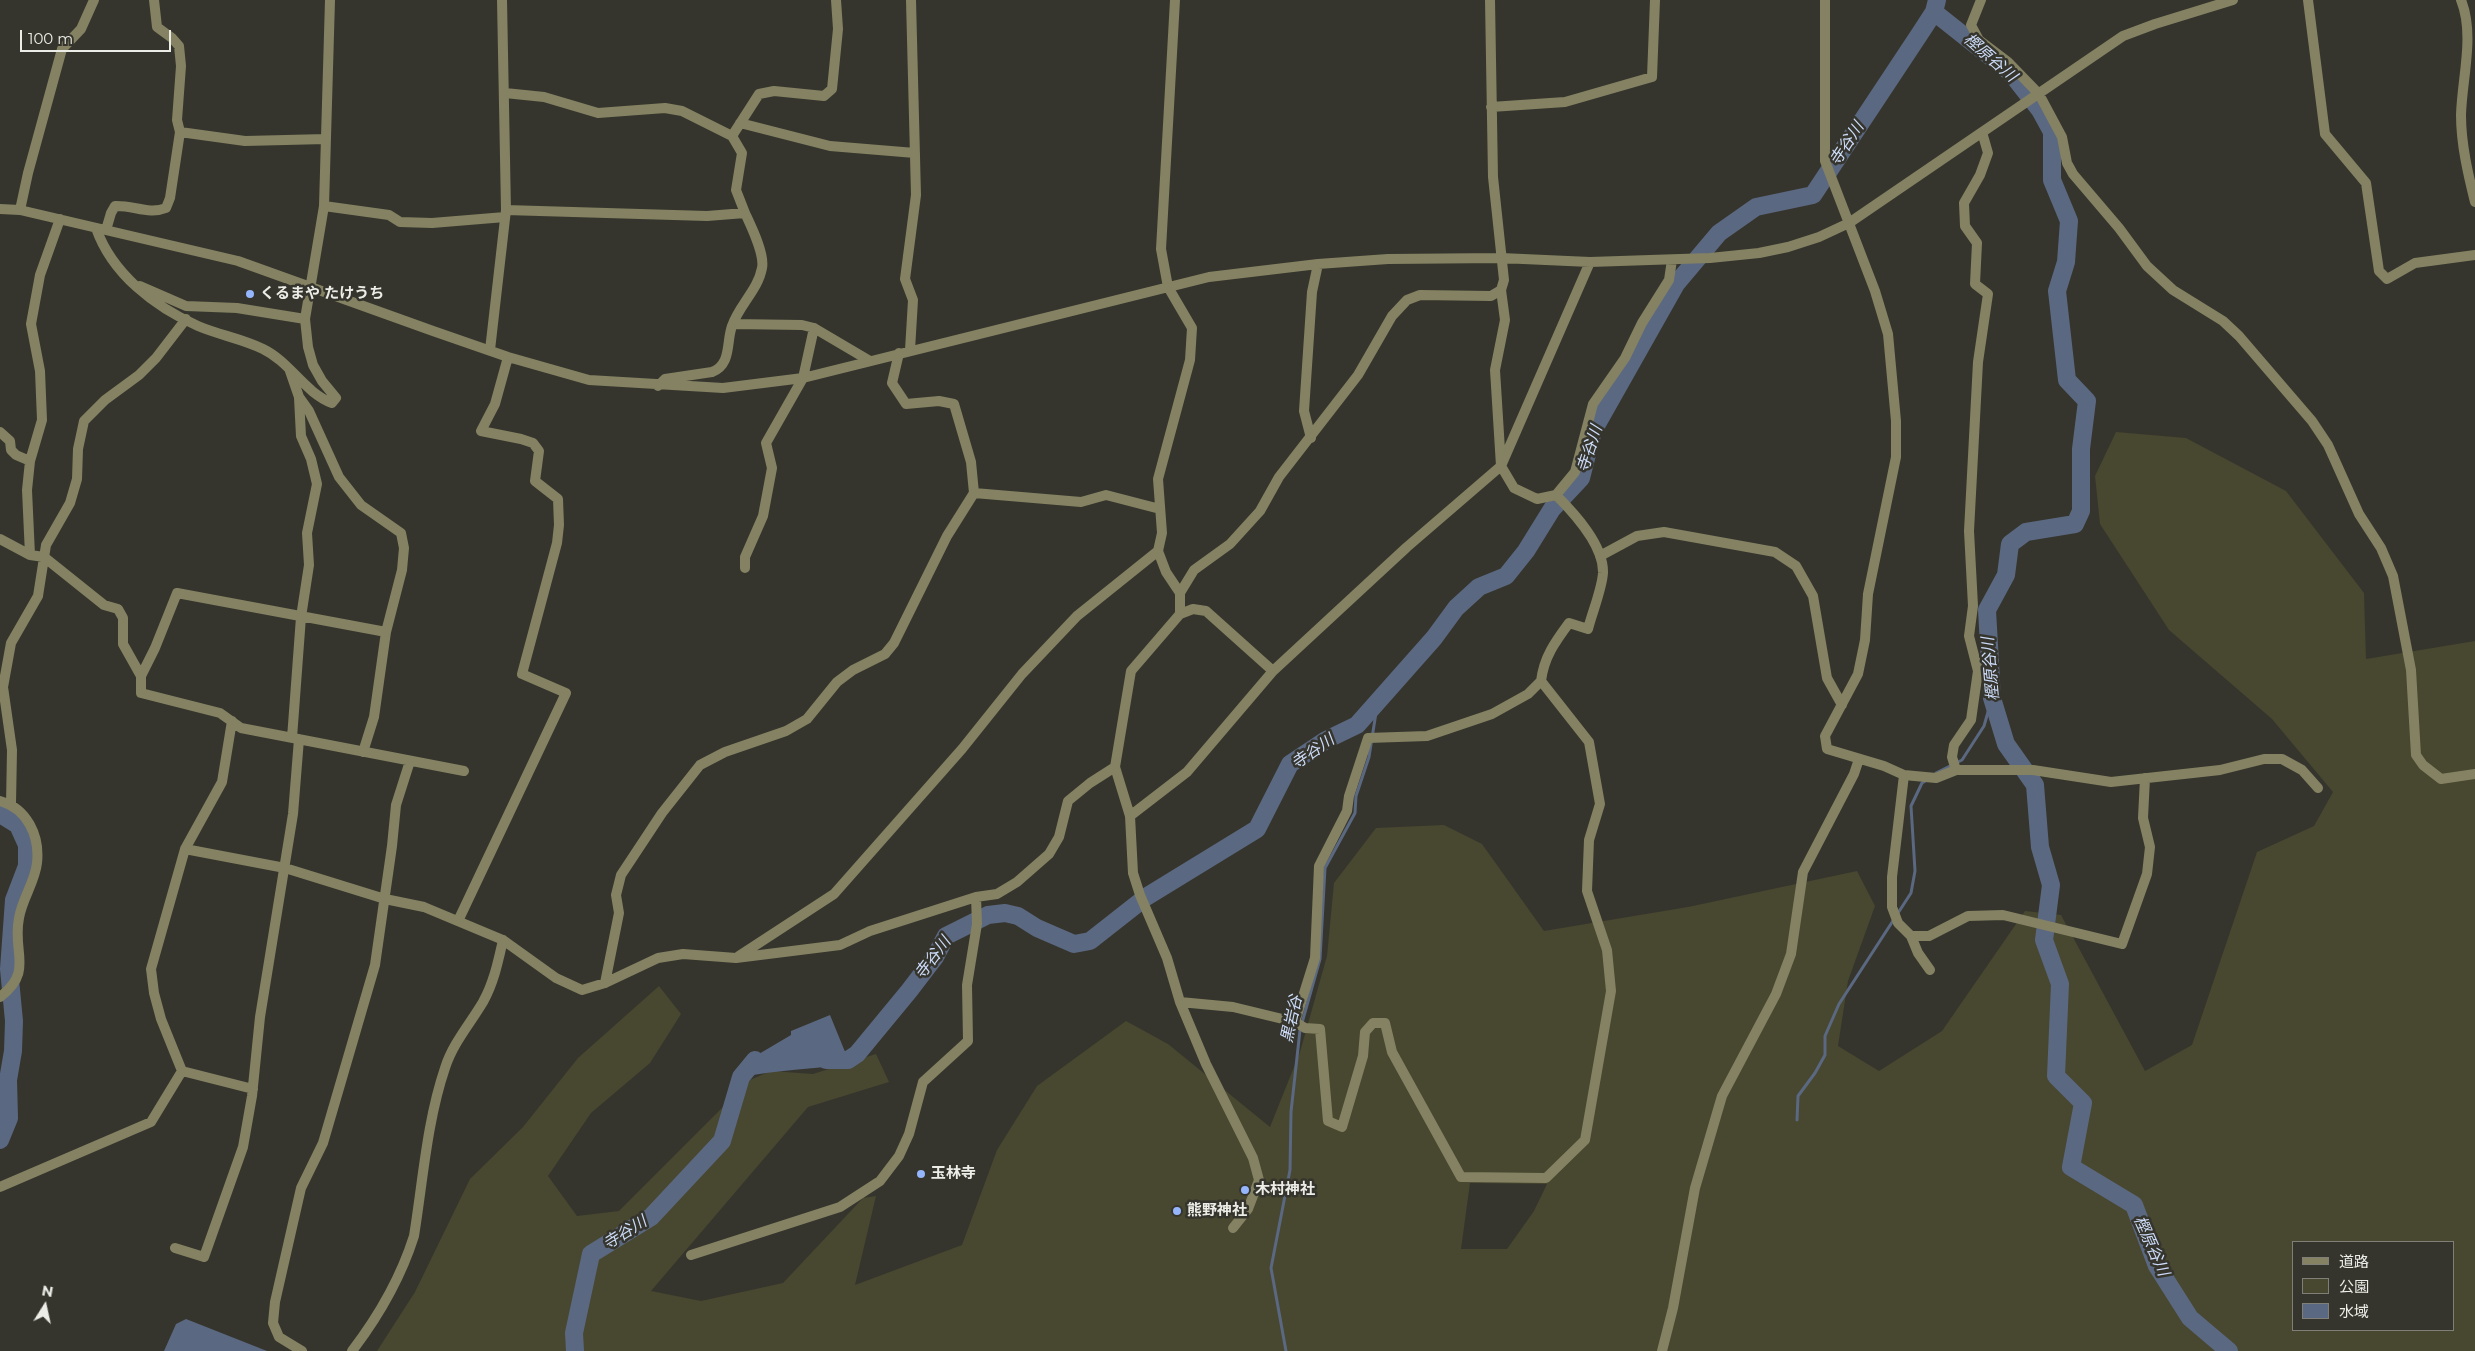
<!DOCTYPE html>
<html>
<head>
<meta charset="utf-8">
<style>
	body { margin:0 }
	#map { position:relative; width:2475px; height:1351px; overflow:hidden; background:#35352d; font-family:Montserrat,"Noto Sans JP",sans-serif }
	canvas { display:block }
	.legend { position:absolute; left:2292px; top:1241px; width:162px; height:90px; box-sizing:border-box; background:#35352d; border:1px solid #7f7f78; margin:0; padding:6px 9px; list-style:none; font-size:15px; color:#edede8 }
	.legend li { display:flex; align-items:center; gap:10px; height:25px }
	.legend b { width:25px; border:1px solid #7f7f78 }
	.north { position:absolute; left:20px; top:1281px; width:50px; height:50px; -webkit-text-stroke:4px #35352d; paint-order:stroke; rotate:10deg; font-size:14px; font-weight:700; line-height:20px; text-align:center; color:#edede8 }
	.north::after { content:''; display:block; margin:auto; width:18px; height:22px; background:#edede8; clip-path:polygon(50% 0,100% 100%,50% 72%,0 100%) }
	.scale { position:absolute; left:20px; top:30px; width:151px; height:22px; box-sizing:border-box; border:2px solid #edede8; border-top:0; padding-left:6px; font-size:15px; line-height:18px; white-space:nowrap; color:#edede8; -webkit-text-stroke:4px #35352d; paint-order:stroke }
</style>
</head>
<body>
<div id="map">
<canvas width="2475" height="1351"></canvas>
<ul class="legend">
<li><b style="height:6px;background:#848262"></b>道路</li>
<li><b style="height:14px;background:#484730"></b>公園</li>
<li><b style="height:14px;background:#5b6881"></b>水域</li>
</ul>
<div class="north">N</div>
<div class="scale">100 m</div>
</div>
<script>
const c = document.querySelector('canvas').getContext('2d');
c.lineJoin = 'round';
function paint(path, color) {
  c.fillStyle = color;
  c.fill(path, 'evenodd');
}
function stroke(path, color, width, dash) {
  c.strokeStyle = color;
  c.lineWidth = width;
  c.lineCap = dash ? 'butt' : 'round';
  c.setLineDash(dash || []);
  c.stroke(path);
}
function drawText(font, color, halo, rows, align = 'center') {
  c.font = font + ' Montserrat,"Noto Sans JP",sans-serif';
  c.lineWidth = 5;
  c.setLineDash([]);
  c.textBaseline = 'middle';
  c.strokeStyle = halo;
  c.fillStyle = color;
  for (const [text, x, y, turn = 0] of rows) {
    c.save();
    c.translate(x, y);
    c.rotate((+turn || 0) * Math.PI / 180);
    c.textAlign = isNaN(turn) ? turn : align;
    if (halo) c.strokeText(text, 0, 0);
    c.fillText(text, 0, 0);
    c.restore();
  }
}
const green = new Path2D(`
	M 2116,432 L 2186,438 L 2286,491 L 2364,593 L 2366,659 L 2475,641 L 2475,1351 L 377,1351 L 415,1292 L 470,1179 L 523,1127 L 578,1058 L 659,986 L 681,1014 L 650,1063 L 591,1113 L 548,1176 L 577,1216 L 619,1211 L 750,1080 L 771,1071 L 813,1074 L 876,1054 L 889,1082 L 808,1107 L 651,1291 L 701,1301 L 783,1283 L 863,1198 L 876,1196 L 855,1285 L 962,1245 L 997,1150 L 1037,1086 L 1126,1021 L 1168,1044 L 1270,1127 L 1300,1052 L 1327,956 L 1334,883 L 1376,828 L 1444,825 L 1482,844 L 1544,931 L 1688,907 L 1857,871 L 1875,906 L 1848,981 L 1838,1046 L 1879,1071 L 1942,1031 L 2025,911 L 2061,915 L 2145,1071 L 2192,1045 L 2257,852 L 2314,826 L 2333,792 L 2272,719 L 2169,630 L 2100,524 L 2095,476 ZM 1470,1183 L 1547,1184 L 1534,1211 L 1507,1249 L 1461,1249 ZM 2294,1242 L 2454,1242 L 2454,1330 L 2294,1330 Z`);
const water = new Path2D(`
	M 830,1015 L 850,1064 C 813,1069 777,1070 741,1077 L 747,1061 L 791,1035 L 791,1031 Z
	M 186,1319 L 267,1351 L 164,1351 L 176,1324 Z`);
const stream = new Path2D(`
	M 1936,773 L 1962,760 L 1984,726 L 1992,698
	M 1797,1120 L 1798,1096 L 1815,1073 L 1825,1055 L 1825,1036 L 1839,1004 L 1911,893 L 1915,871 L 1911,806 L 1922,783 L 1927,780
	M 1286,1351 L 1271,1268 L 1290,1170 L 1291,1112 L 1300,1030 L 1320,959 L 1325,868 L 1355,813 L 1356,796 L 1369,757 L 1378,700`);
const river = new Path2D(`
	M 1934,12 L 2011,73 L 2040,110 L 2052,132 L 2052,180 L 2069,221 L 2066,262 L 2057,291 L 2067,380 L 2087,401 L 2081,449 L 2081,511 L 2075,524 L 2026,532 L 2010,544 L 2006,575 L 1987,610 L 1992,698 L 2006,744 L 2035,785 L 2040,847 L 2051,885 L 2044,940 L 2060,984 L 2056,1076 L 2083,1103 L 2071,1167 L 2134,1205 L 2157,1266 L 2190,1318 L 2229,1351
	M 0,814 L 18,825 L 27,845 L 27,866 L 14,900 L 9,969 L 14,1021 L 13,1051 L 8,1080 L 9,1118 L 0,1140
	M 826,1060 L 848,1060 L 857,1054 L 909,991 L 935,957 L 946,936 L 988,915 L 1005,913 L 1018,916 L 1037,928 L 1074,944 L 1090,941 L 1146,897 L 1257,829 L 1290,764 L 1326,740 L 1357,725 L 1434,638 L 1456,608 L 1479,587 L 1506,576 L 1526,551 L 1552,509 L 1581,478 L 1593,431 L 1676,284 L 1719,233 L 1756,207 L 1813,195 L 1919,35 L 1934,12 L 1937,0
	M 575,1351 L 574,1333 L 591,1254 L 651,1217 L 722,1141 L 741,1077 L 755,1060`);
const minor = new Path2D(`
	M 1175,0 L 1161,249 L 1168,287 L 1192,328 L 1190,360 L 1158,479 L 1162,533 L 1158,551 L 1166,572 L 1180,593
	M 1490,0 L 1493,177 L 1504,280 L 1501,290 L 1505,320 L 1495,370 L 1501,466 L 1514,488 L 1537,499 L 1556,495 L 1575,472 L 1593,404 L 1625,358 L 1642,323 L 1669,280 L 1672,260
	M 1825,0 L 1825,161 L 1875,291 L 1888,334 L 1896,421 L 1896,457 L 1868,594 L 1865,640 L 1858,674 L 1825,736 L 1827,749 L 1884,766 L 1904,775 L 1892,877 L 1892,907 L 1898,923 L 1911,936 L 1918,953 L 1930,970
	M 1981,0 L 1971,25 L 1979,40 L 2008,62 L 2039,94 L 2062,137 L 2067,163 L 2073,174 L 2119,228 L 2147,266 L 2173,290 L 2223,321 L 2239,336 L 2312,421 L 2328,445 L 2359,514 L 2381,548 L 2393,576 L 2411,670 L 2416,755 L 2423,765 L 2441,779 L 2475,774
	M 2308,0 L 2325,134 L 2366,183 L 2379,271 L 2387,279 L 2415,263 L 2475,255
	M 2461,0 C 2475,35 2462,78 2461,115 C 2461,144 2468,174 2475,202
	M 505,93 L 544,97 L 598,113 L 665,108 L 682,111 L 732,136
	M 1491,107 L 1565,102 L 1652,77 L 1655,0
	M 740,123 L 830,146 L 915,153
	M 180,132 L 245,141 L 326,139
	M 324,206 L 389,215 L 400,222 L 432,223 L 505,217
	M 0,209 L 20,210 L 238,261 L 433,331 L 508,357 L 589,380 L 723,388 L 803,378 L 1209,277 L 1318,264 L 1388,259 L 1501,258 L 1590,262 L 1710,258 L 1759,253 L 1788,247 L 1819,237 L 1849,223 L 2123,36 L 2155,24 L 2233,0
	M 20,210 L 28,173 L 62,49 L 81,29 L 94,0
	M 506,210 L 707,216 L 745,213 L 736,190 L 742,153 L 732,136 L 759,94 L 774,91 L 824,96 L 832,89 L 838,29 L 836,0
	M 96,228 C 112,274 155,307 198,326 C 219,335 243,339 263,349 C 290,362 305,393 332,403 L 336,398 L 322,381 L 313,365 L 308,347 L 305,319 L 324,206 L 330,0
	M 106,230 L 111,213 L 115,206 C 133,205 149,215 166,208 L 170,198 L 180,132 L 177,120 L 181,66 L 179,46 L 172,38 L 157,27 L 154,0
	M 140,286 L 186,306 L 237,308 L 305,319
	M 733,324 L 802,325 L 814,328 L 870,361
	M 490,350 L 506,210 L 502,0
	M 910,350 L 913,300 L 905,279 L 916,195 L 911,0
	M 290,371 L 299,397 L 309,411 L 339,477 L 361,505 L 401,533 L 404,548 L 402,570 L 386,632 L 374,717 L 363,752
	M 658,386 L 665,379 L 712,372 C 732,364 726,342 732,326 C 739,305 758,290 762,268 C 765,254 751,226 745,213
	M 0,432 L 10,441 L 11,450 L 16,455 L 30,461
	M 1311,438 L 1304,411 L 1312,292 L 1318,264
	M 974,493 L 1081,502 L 1106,495 L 1160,509
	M 0,539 L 30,555 L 44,557 L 104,605 L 118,609 L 123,618 L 123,644 L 141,676 L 141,693 L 220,713 L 241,728 L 464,771
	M 30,555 L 27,490 L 30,461 L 42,420 L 40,371 L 31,324 L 40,275 L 60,219
	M 1600,556 L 1637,536 L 1664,532 L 1775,552 L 1796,566 L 1813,596 L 1827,678 L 1842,705
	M 745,568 L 745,557 L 763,516 L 772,468 L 766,443 L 803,378 L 814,328
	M 1180,614 L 1193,609 L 1206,611 L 1273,671
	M 141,676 L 155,648 L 177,593 L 386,632
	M 292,738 L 301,617 L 309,565 L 307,533 L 317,484 L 311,459 L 301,436 L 299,398
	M 1956,770 L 1952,757 L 1954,745 L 1971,720 L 1978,671 L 1969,636 L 1973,606 L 1969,531 L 1978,362 L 1988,294 L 1975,284 L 1977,243 L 1965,226 L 1964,203 L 1980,175 L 1988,153 L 1982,132
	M 1904,775 L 1936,778 L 1956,770 L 2033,770 L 2111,782 L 2220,770 L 2264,759 L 2282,759 L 2302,770 L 2318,788
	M 0,801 C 27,808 40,836 37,863 C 35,882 22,899 19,918 C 12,953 34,971 0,997
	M 11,804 L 12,750 L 3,687 L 11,643 L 38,596 L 46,545 L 70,503 L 77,479 L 78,449 L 84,421 L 105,400 L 139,375 L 156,358 L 186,319
	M 1130,816 L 1187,772 L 1273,671 L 1407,547 L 1501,466 L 1590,262
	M 185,849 L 285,868 L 385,899 L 424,907 L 503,940 L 556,978 L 582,990 L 605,983 L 658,958 L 683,954 L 736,958 L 840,945 L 870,931 L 976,897 L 997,894 L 1017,882 L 1049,854 L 1059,837 L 1068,801 L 1090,783 L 1115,767
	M 458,921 L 566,693 L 522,674 L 557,543 L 559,525 L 558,499 L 535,481 L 539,451 L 533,443 L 521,439 L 481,431 L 495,404 L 508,357
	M 1911,936 L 1929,936 L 1968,916 L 2003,915 L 2122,944 L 2147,874 L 2150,847 L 2143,818 L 2145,778
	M 739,956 L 834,894 L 962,749 L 1022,674 L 1077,616 L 1158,551
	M 605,983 L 619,913 L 616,895 L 621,875 L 662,813 L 700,765 L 725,752 L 786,731 L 807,719 L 837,682 L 853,670 L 885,654 L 894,643 L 947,536 L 974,493 L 971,462 L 954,404 L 939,401 L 906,404 L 892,383 L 899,353
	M 1180,1002 L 1233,1007 L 1295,1022 L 1305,1028 L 1320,1029 L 1328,1121 L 1342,1127 L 1363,1056 L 1365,1032 L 1373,1023 L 1385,1023 L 1392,1052 L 1461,1177 L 1546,1178 L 1585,1140 L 1611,991 L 1607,950 L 1587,891 L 1589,840 L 1600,804 L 1589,742 L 1541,681 C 1544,657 1555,642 1569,623 L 1588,629 C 1592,613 1602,589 1603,573 C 1604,545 1574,513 1556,495
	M 1295,1022 L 1315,958 L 1319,866 L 1347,811 L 1349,796 L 1368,738 L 1427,736 L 1492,714 L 1528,694 L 1541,681
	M 182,1071 L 253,1089
	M 0,1187 L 151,1122 L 182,1071 L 161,1019 L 154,993 L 151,969 L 185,849 L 222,782 L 232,721
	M 1233,1228 L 1248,1209 L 1259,1180 L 1253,1158 L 1206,1064 L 1180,1002 L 1167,958 L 1140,895 L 1133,873 L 1130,816 L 1115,767 L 1131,671 L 1180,614 L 1180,593 L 1194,570 L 1230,544 L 1260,511 L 1279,477 L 1358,375 L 1392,316 L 1407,300 L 1420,295 L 1491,296 L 1501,290
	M 175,1248 L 204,1257 L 243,1147 L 252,1096 L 260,1017 L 293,814 L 299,739
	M 691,1255 L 840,1207 L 880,1181 L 899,1156 L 909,1134 L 923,1082 L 968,1041 L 967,985 L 977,924 L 976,897
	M 302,1351 L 279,1337 L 273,1323 L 275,1302 L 301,1188 L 323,1143 L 375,965 L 392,846 L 396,805 L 410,761
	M 352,1351 C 378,1317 401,1277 414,1236 C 423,1180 427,1121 445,1068 C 453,1043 470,1024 483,1002 C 494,982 498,962 503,940
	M 1662,1351 L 1673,1308 L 1695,1188 L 1722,1096 L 1776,994 L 1791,954 L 1803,872 L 1854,774 L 1859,759`);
const markers = [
	[250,294,5,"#95b6fd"],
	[921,1174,5,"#95b6fd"],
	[1245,1190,5,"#95b6fd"],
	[1177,1211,5,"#95b6fd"]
];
const poiNames = [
	["くるまや たけうち",260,294],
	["玉林寺",931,1174],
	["木村神社",1255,1190],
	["熊野神社",1187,1211]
];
const waterNames = [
	["樫原谷川",1990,58,41],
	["寺谷川",1847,144,-57],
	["寺谷川",1590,449,-72],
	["樫原谷川",1991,669,-95],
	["寺谷川",1313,752,-35],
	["寺谷川",933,958,-53],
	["黒岩谷",1292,1019,-78],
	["寺谷川",625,1233,-32],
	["樫原谷川",2151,1246,66]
];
paint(green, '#484730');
paint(water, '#5b6881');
stroke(stream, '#5b6881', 3);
stroke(river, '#5b6881', 18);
stroke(minor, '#848262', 10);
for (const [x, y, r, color] of markers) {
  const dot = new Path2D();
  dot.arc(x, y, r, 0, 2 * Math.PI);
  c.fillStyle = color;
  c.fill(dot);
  stroke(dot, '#35352d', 2);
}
drawText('bold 15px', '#edede8', '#35352d', poiNames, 'left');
drawText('italic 16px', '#ccdbf8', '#35352d', waterNames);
</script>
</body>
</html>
